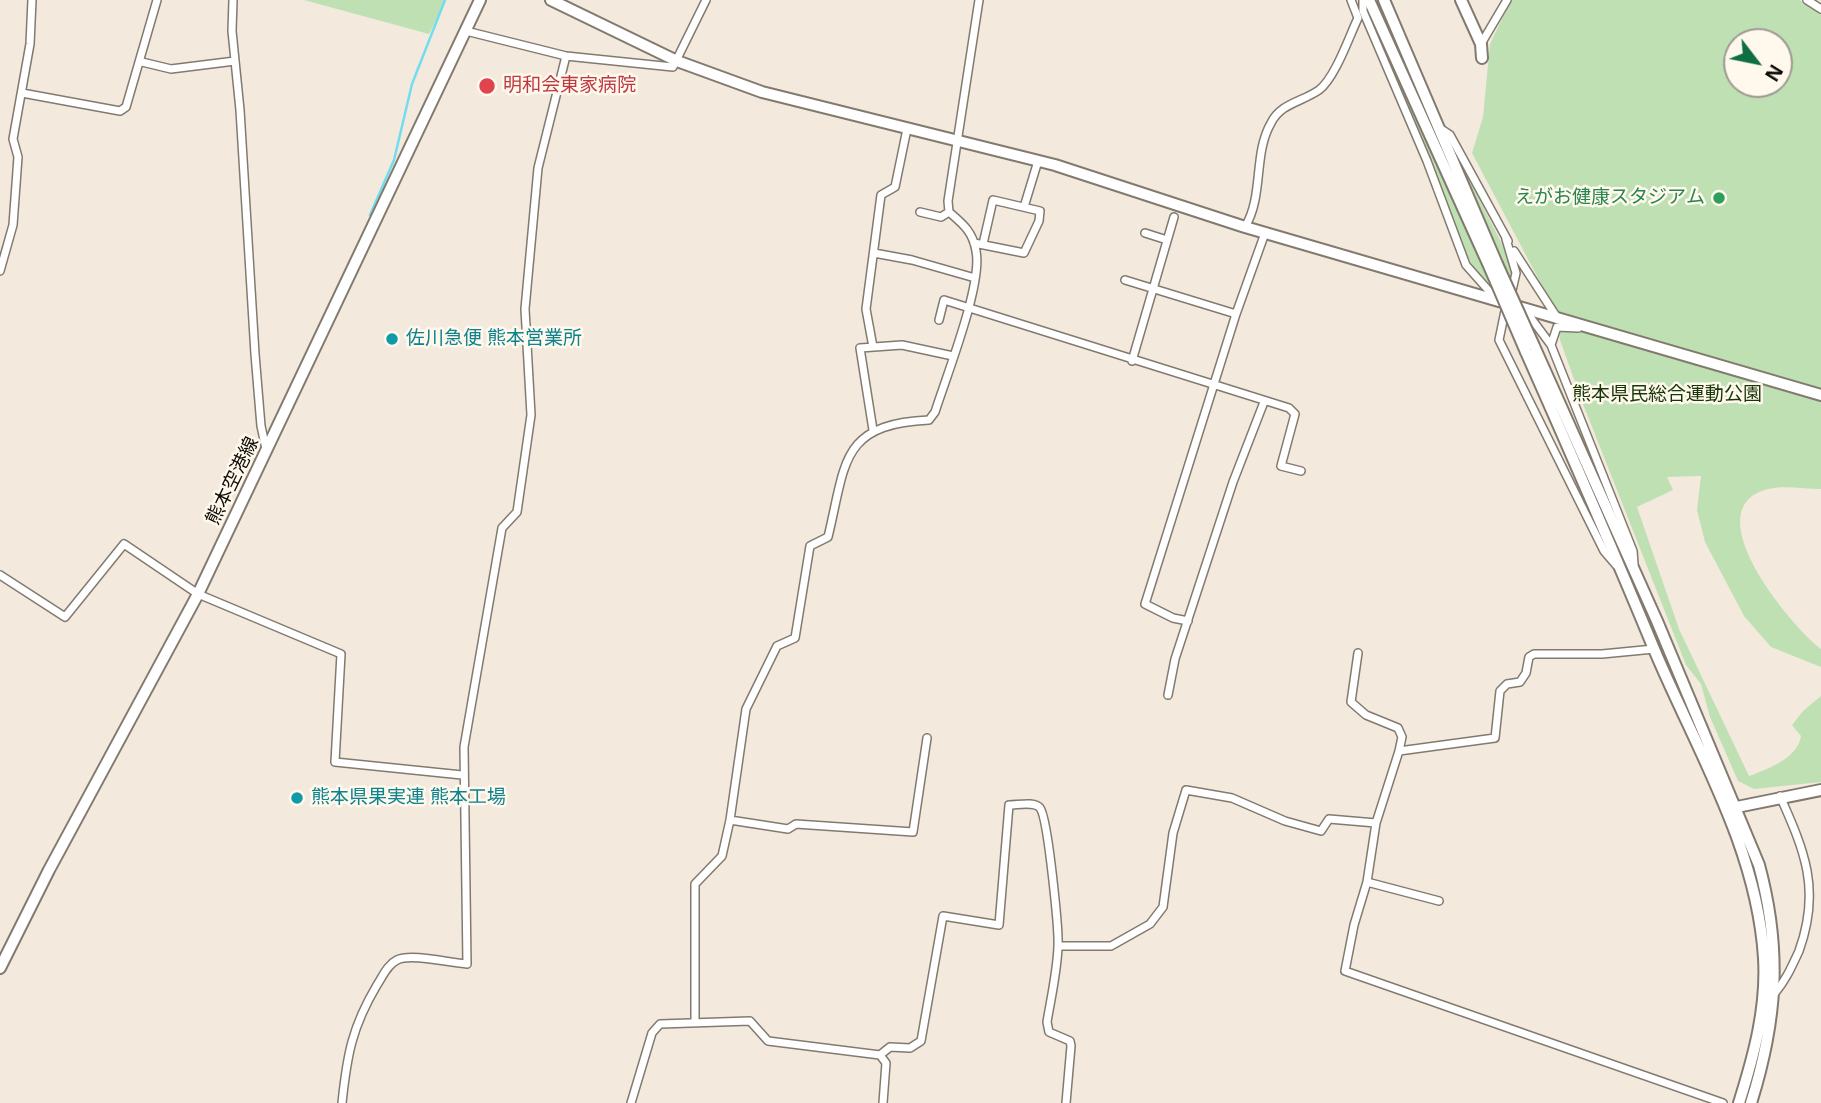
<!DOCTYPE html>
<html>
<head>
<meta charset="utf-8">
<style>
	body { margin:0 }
	#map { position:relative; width:1821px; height:1103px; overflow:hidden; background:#f3eadd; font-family:"Noto Sans",sans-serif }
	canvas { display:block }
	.north { position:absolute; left:1723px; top:28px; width:70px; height:70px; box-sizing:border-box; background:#fff8ed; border:2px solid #9f9a92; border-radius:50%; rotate:122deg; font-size:19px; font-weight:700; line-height:28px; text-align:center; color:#100d09 }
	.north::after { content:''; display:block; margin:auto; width:24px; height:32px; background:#0e6e44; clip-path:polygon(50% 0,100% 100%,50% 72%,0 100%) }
</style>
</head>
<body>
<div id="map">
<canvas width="1821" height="1103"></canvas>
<div class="north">N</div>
</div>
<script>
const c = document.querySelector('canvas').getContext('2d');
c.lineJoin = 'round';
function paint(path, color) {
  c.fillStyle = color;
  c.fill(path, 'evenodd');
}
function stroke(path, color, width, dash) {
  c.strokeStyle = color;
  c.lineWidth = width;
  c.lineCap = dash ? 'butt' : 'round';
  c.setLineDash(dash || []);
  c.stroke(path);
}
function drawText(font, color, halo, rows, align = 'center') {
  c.font = font + ' "Noto Sans","Noto Sans JP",sans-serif';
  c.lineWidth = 5;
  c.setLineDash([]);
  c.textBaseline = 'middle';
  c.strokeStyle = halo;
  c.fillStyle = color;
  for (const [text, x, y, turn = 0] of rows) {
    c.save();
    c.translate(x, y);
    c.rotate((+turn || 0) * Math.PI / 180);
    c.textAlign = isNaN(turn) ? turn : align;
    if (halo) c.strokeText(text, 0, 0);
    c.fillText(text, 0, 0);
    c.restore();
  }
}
const green = new Path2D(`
	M 304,0 L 446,0 L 429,34 Z
	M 1511,0 L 1800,0 L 1821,14 L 1821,489 C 1799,489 1777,483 1757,493 C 1703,521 1793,628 1821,649 L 1821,667 L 1771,647 L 1744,616 L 1705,542 L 1697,510 L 1701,476 L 1667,477 L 1673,490 L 1637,507 L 1679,629 L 1749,776 C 1768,769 1798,758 1801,736 L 1792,725 L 1803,711 L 1821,696 L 1821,782 L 1754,789 L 1738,781 L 1710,717 L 1701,684 L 1686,665 L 1581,399 L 1560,340 L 1557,314 L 1472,153 L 1483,117 L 1490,44 ZM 1737,42 L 1779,42 L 1779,84 L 1737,84 Z
	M 1368,7 L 1369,7 L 1492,286 L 1476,271 L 1468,257 Z
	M 1451,143 L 1511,262 L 1512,284 Z`);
const stream = new Path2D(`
	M 370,215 L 394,160 L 412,84 L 445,0`);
const street = new Path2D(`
	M 233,0 L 232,31 L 240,110 L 255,354 L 261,426 L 266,449
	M 1363,0 L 1363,11 L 1427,161 L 1466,265 L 1497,300
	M 1807,0 L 1821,9
	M 466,31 L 566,56 L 673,67 L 706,0
	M 1481,44 L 1507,0
	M 142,62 L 171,69 L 235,61
	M 22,93 L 120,111 L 126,107 L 157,0
	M 1441,129 L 1450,135 L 1508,241
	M 1024,207 L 1038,161
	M 920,212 L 941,217 L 949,212
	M 1245,227 C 1264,196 1253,154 1271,123 C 1281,103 1302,102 1319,90 C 1335,78 1349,37 1358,18 L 1351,0
	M 1145,233 L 1167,240
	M 1506,239 L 1516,273 L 1511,295
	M 974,243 L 1024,253 L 1039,221 L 1040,211 L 993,200 L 983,244
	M 1514,251 L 1556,316
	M 874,253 L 912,260 L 975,278
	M 0,271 L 13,225 L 18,157 L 13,139 L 30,44 L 32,0
	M 1125,280 L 1236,314
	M 1506,306 L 1499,340 L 1604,551 L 1616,565
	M 1525,310 L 1551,345
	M 939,320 L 944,300 L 1289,408 L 1295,414 L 1281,466 L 1301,471
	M 1578,328 L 1557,327 L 1551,345 L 1633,551 L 1634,564
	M 873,347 L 866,309 L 881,195 L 895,187 L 907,129
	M 1132,361 L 1174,217
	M 873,430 L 860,348 L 902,345 L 953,356
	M 0,575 L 65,617 L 124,544 L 198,594 L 341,654 L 335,762 L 462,775
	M 1188,621 L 1173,618 L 1145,604 L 1236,314 L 1265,233
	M 1654,649 L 1602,654 L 1534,654 L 1529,657 L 1526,673 L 1520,682 L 1507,684 L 1500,691 L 1495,738 L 1399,751 L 1376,823 L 1367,882 L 1354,925 L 1345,971 L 1723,1103
	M 1358,653 L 1351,702 L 1366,715 L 1398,728 L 1402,737 L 1399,751
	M 1168,695 L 1175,659 L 1233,482 L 1264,402
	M 730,820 L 788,829 L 796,824 L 913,832 L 927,738
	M 1367,882 L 1439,901
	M 1058,946 L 1111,946 L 1150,924 L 1163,907 L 1173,833 L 1186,790 L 1232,798 L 1285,821 L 1321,831 L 1329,819 L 1376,823
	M 1775,993 C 1786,980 1792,966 1799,951 C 1821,890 1805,852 1780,796
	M 695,1021 L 695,884 L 722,856 L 730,820 L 746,709 L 777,646 L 795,638 L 810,546 L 828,537 C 846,463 840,424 929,420 L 935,412 C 946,377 983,284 976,251 C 973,232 963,224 949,212 L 948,201 L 979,0
	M 880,1055 L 886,1063 L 883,1103
	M 342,1103 C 347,1055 352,1027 377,985 C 383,976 387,965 397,960 C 411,953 450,963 467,964 L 464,747 L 502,528 L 517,512 L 531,415 L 525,309 L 538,168 L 566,56
	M 631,1103 L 652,1033 L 660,1024 L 750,1021 L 768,1041 L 880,1055 L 890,1047 L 910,1048 L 921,1041 L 943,916 L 999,925 L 1009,805 C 1018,805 1035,801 1040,808 C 1048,818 1059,931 1058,947 C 1057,972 1051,998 1047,1022 L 1049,1032 L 1070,1041 L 1071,1046 L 1066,1103`);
const secondary = new Path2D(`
	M 551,0 L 677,61 L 762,92 L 1055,165 L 1245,227 L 1821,395
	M 1369,0 L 1490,268
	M 1384,0 L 1497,264
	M 1461,0 L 1481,44 L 1482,58
	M 1534,346 L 1657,621 L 1759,865 C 1782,950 1777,1020 1751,1103
	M 1526,352 C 1570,451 1613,550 1654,649 C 1696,749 1757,847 1764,958 C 1767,1008 1754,1055 1739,1103
	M 1732,808 L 1821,790
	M 0,968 L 49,870 L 198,594 L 480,0`);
const secondaryBridge = new Path2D(`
	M 1497,264 L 1534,346
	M 1490,268 L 1526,352`);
const markers = [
	[487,86,9,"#e0444e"],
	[1719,198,7,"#2e9e5b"],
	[392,339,7,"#0f9aa8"],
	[297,798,7,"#0f9aa8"]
];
const healthNames = [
	["明和会東家病院",503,86]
];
const leisureNames = [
	["えがお健康スタジアム",1705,198]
];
const cultureNames = [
	["佐川急便 熊本営業所",406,339],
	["熊本県果実連 熊本工場",311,798]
];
const parkNames = [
	["熊本県民総合運動公園",1667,395]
];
const streetNames = [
	["熊本空港線",233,481,-64]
];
paint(green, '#bfe0b3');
stroke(stream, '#72ddee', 2.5);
stroke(street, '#827a6f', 10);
stroke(secondary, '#827a6f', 14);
stroke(street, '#fff', 7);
stroke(secondary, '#fff', 10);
stroke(secondaryBridge, '#827a6f', 14, []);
stroke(secondaryBridge, '#fff', 10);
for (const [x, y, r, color] of markers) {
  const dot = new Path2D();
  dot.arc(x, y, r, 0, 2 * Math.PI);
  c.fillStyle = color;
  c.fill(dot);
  stroke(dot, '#fff8ed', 2.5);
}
drawText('19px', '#be3a42', '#fff8ed', healthNames, 'left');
drawText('19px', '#27864d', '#fff8ed', leisureNames, 'right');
drawText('19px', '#0d838f', '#fff8ed', cultureNames, 'left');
drawText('19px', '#183608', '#fff8ed', parkNames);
drawText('19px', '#100d09', '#fff8ed', streetNames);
</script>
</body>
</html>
